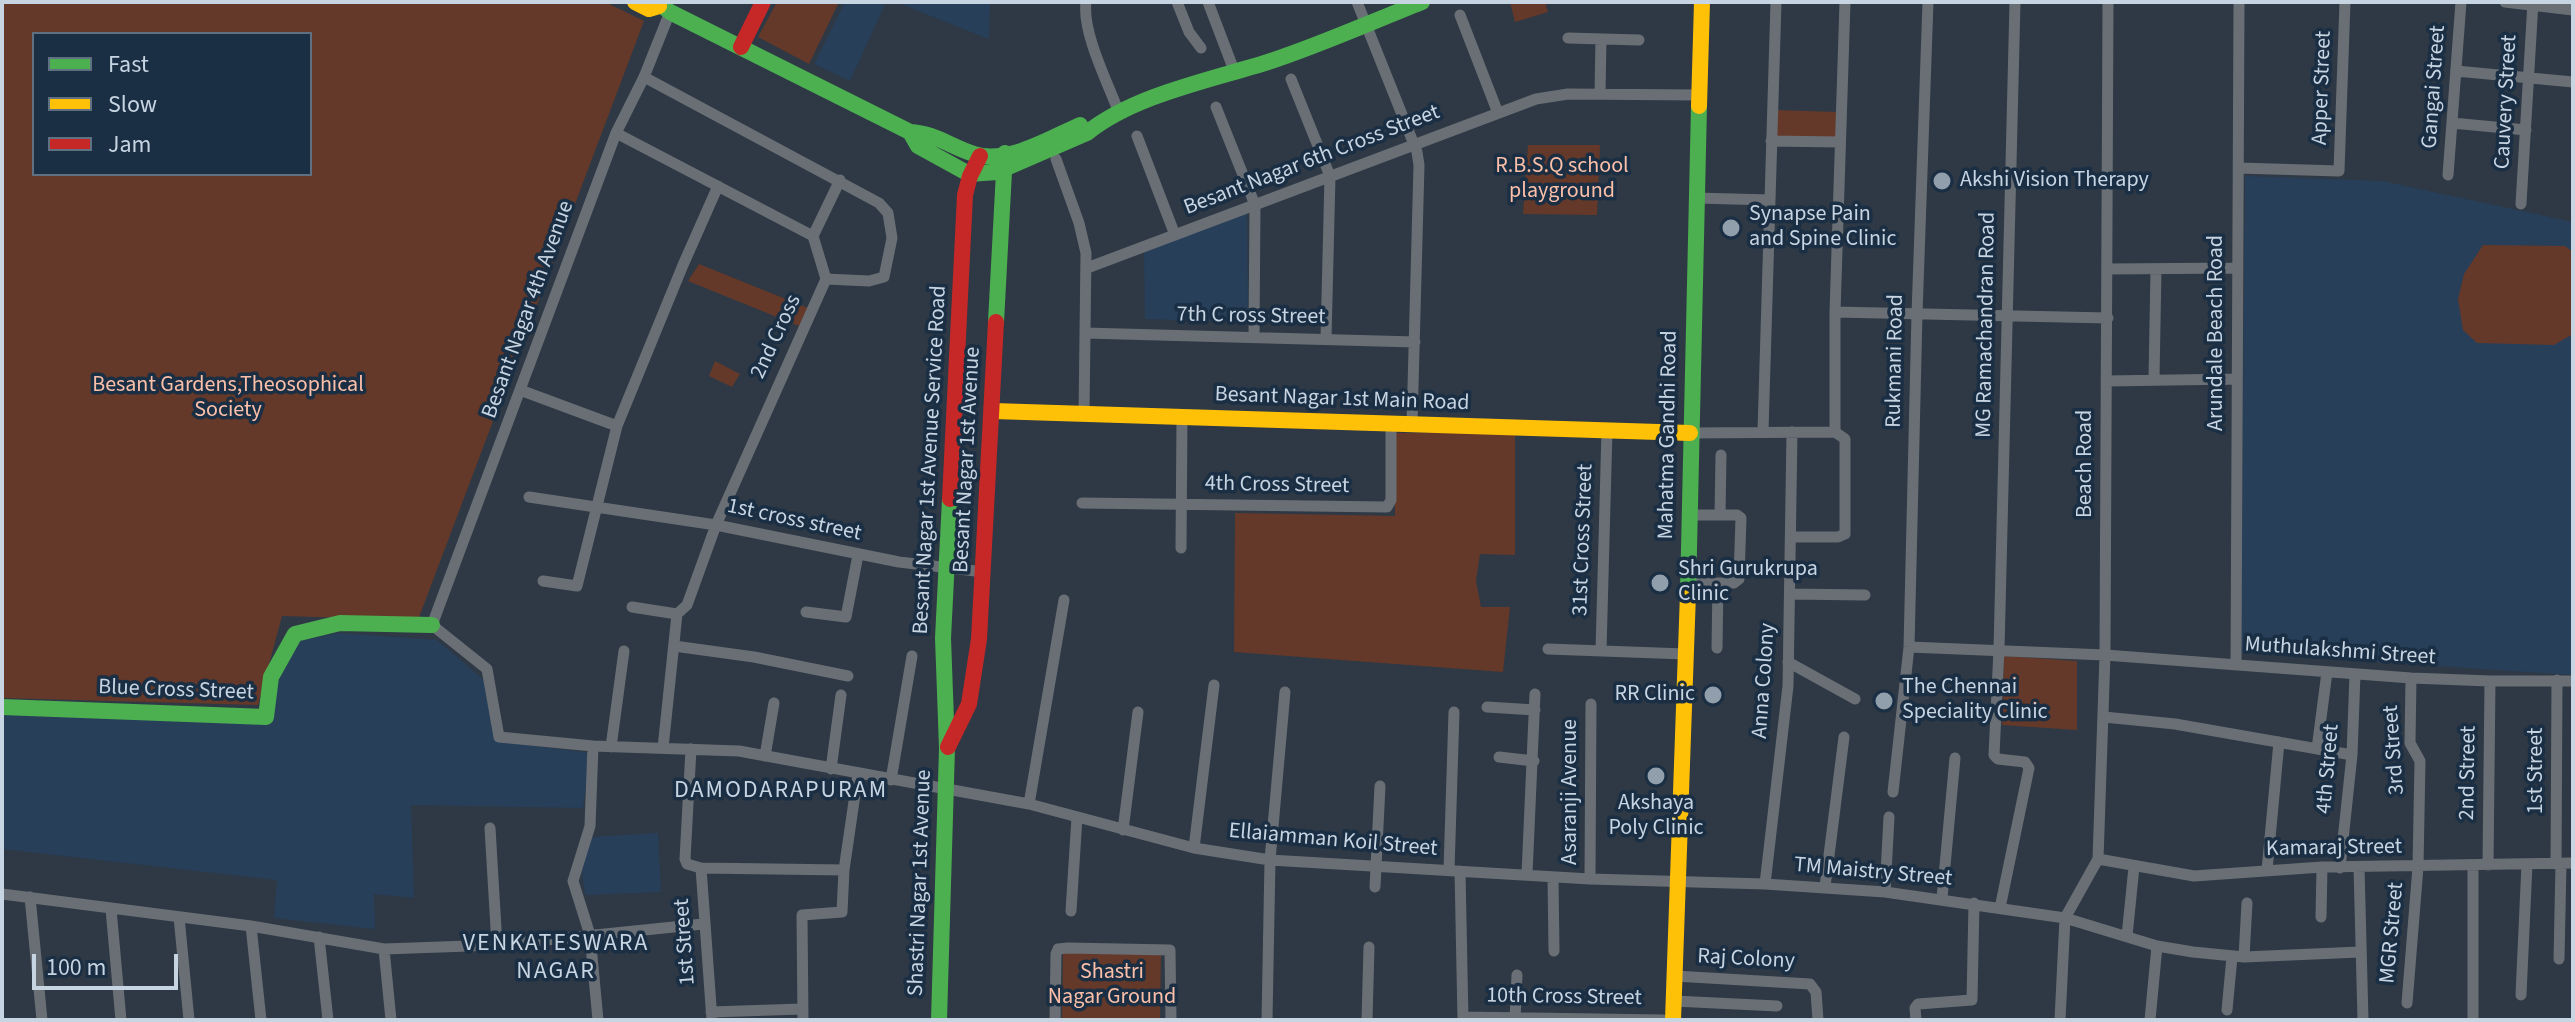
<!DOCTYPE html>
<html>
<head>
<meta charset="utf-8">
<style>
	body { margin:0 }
	#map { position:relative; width:2575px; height:1022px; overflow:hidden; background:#2e3945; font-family:"Source Sans 3",sans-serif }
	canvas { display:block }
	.frame { position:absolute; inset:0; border:4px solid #c7d4e2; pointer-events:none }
	.legend { position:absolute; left:32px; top:32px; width:280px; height:144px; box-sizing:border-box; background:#1a2e44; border:2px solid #5f7083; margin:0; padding:10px 14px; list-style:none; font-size:24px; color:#c7d4e2 }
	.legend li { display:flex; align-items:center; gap:16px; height:40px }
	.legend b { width:40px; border:2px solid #5f7083 }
	.scale { position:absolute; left:32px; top:954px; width:146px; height:36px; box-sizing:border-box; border:4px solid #c7d4e2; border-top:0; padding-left:10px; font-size:24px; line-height:28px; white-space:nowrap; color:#c7d4e2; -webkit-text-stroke:6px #1a2e44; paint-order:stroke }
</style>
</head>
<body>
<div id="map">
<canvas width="2575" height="1022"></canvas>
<div class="frame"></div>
<ul class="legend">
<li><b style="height:10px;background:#4caf50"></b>Fast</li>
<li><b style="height:10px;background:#ffc107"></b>Slow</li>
<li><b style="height:10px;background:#c62828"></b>Jam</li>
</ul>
<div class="scale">100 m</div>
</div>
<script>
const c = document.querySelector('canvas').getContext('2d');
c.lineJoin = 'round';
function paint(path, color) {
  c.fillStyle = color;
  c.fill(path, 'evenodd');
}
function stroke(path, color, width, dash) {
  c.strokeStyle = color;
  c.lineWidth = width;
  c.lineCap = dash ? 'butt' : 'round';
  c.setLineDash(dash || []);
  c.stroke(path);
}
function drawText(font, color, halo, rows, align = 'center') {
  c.font = font + ' "Source Sans 3",sans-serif';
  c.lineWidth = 7;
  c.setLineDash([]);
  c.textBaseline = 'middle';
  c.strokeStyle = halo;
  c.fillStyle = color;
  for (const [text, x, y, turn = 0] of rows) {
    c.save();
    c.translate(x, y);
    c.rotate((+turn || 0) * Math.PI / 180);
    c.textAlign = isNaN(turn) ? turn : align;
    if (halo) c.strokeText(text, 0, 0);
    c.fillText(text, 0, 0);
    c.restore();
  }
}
const built = new Path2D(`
	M 845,2 L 886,2 L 850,81 L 814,64 Z
	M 896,2 L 990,2 L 989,39 Z
	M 2245,176 L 2382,181 L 2573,222 L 2573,675 L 2241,653 Z
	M 1247,206 L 1248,322 L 1145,319 L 1144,251 Z
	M 338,633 L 437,640 L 484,680 L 495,741 L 591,753 L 583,808 L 411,805 L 414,898 L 374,894 L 375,929 L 274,918 L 277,880 L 2,849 L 2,712 L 270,724 L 279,679 L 297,641 Z
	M 658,833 L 661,892 L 585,895 L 582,872 L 590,837 Z`);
const green = new Path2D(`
	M 2,2 L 605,2 L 644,21 L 418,620 L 282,616 L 258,705 L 2,698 ZM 34,34 L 310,34 L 310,174 L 34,174 Z
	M 777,2 L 839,2 L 809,64 L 758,37 Z
	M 1510,2 L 1545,2 L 1548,12 L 1515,22 Z
	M 1775,110 L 1838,112 L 1837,141 L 1774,139 Z
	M 1528,145 L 1600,145 L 1597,215 L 1523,214 Z
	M 2483,245 L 2565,246 L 2573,252 L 2573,334 L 2554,345 L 2477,343 L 2463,330 L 2458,299 L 2464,274 Z
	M 699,264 L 808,308 L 799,326 L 688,281 Z
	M 715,361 L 740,374 L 732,387 L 709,376 Z
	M 1515,432 L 1515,555 L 1480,554 L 1476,581 L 1481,607 L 1510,607 L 1503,672 L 1234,652 L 1235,513 L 1395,516 L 1395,433 Z
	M 2004,656 L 2077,661 L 2077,730 L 2002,725 Z
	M 1063,951 L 1161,953 L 1160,1020 L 1062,1020 Z`);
const street = new Path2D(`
	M 1086,2 C 1082,33 1108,83 1119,113
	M 1177,2 L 1189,32 L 1201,48
	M 1208,2 L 1235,73
	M 1357,2 L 1417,152 L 1419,165 L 1412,424
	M 2505,2 L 2573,10
	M 670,12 L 644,77 L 616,133 L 432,625 L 487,669 L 499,737 L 593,746 L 739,751 L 1029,804 L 1194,848 L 1270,860 L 1590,879 L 1765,884 L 1885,892 L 2065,918 L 2157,946 L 2193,952 L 2244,957 L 2360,952
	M 1460,15 L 1498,113
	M 1568,38 L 1639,40
	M 2456,71 L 2573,82
	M 644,77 L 879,203 L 888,213 L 892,238 L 884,277 L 869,281 L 826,279
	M 1291,79 L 1330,176 L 1326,339
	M 1600,94 L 1601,39
	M 1216,107 L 1255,205 L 1254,337
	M 2452,123 L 2526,130
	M 616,133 L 813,236 L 826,279 L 716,525 L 687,605 L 677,614 L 632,607
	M 1137,136 L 1175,235
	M 1771,141 L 1840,142
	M 1056,159 L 1079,223 L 1086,253 L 1084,414
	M 2239,168 L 2339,171 L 2345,2
	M 2448,175 L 2461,2
	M 1696,198 L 1770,200
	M 2521,204 L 2533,2
	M 813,236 L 840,180
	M 1087,268 L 1536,99 L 1568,94 L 1699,95
	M 2108,269 L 2238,268
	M 1835,312 L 2108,318
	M 1085,333 L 1415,342
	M 2154,379 L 2156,269
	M 2106,381 L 2237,379
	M 520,390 L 617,426
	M 1763,431 L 1776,2
	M 1835,432 L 1835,312 L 1845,2
	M 1690,433 L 1835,432 L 1845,439 L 1845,534 L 1838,537 L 1791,537
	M 529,497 L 716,525 L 899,562 L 984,572
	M 1082,503 L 1387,507 L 1391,500 L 1391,424
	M 1720,515 L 1721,455
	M 1181,548 L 1182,418
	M 543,581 L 577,586 L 617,426 L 683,265 L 718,186
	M 1688,583 L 1734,583 L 1739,579 L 1741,518 L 1737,515 L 1690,515
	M 1790,594 L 1865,595
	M 806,612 L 846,617 L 858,555
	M 674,646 L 754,657 L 848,676
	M 1909,647 L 2105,655 L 2411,678 L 2490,681 L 2573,681
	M 1717,648 L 1718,583
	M 1548,649 L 1685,654
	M 1601,651 L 1607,430
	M 1788,662 L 1855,699
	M 2236,664 L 2239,2
	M 1487,707 L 1535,710
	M 2104,717 L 2175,724 L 2352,755
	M 593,746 L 590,826 L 573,881 L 590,935 L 598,1020
	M 611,747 L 624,651
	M 663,748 L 677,614
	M 691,749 L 685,859 L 687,864 L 701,868 L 844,870
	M 2317,749 L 2327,672
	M 765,756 L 774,703
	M 1499,757 L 1534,761
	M 831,769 L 841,695
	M 891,780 L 912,656
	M 1893,792 L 1909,647 L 1917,314 L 1928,2
	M 1029,804 L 1064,600
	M 490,828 L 497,945
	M 1123,830 L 1138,712
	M 1194,848 L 1214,685
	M 2098,859 L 2194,876 L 2322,867 L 2573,863
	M 2556,864 L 2557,680
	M 2473,865 L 2473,1020
	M 2488,865 L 2490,681
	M 2359,867 L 2363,1020
	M 701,868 L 712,1020
	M 2340,868 L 2352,755 L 2355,674
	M 1449,870 L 1454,712
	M 2267,870 L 2279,742
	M 1460,871 L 1463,1020
	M 1527,874 L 1535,694
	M 1553,877 L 1554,951
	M 1590,879 L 1591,704
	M 1765,884 L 1788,686 L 1792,432
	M 1375,887 L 1380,786
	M 1825,887 L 1844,737
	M 1885,892 L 1889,817
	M 2,894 L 251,926 L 384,949 L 497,945 L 703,924
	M 30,897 L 42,1020
	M 1942,898 L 1955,758
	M 2000,908 L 2029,768 L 2025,762 L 1998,759 L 1994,755 L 1999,649 L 2015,2
	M 111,909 L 121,1020
	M 1071,911 L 1077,817
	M 179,917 L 189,1020
	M 2321,917 L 2322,867
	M 251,926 L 261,1020
	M 2127,936 L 2134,867
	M 319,937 L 328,1020
	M 384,949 L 391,1020
	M 2244,957 L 2247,903
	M 2559,959 L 2561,864
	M 1675,976 L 1810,984 L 1816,992 L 1818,1020
	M 2521,995 L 2527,864
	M 1674,1001 L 1777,1006
	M 2407,1003 L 2418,867 L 2420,761 L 2410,743 L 2411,678
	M 2227,1010 L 2232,957
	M 711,1012 L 802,1009
	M 1463,1017 L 1663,1020
	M 803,1020 L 802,915 L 842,912 L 844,870 L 858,774
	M 1055,1020 L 1056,954 L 1058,949 L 1068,948 L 1170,950 L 1171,1020
	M 1267,1020 L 1270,860 L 1285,692
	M 1367,1020 L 1369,947
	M 1515,1020 L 1517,975
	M 1916,1020 L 1915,1008 L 1918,1004 L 1972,1000 L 1974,903
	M 2060,1020 L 2065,918 L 2098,859 L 2105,655 L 2108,2
	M 2150,1020 L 2157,946`);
const fast = new Path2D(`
	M 657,2 L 670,12 L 910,132 C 935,133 951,147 974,154 C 1007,165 1050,138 1080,125
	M 910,132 L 918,146 L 969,174 L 997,172 L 1087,133 C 1134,95 1211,80 1268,62 C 1320,45 1371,22 1422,2
	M 996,322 L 1005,153
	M 1688,593 L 1699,106
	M 2,707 L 266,717 L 271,677 L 295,634 L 340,623 L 432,625
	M 939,1020 L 947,748 L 943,638 L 950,499`);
const slow = new Path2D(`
	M 635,2 L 649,9 L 659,6
	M 1699,106 L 1702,2
	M 993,411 L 1690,433
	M 1673,1020 L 1688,593`);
const jam = new Path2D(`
	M 741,47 L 763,2
	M 950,499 L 965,195 L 970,176 L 980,156
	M 948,747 L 969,704 L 979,639 L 996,322`);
const markers = [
	[1942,181,10,"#919eab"],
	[1731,228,10,"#919eab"],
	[1660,583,10,"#919eab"],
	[1713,695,10,"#919eab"],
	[1884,701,10,"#919eab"],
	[1656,776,10,"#919eab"]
];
const streetNames = [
	["Gangai Street",2435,87,-86],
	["Apper Street",2323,88,-88],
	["Cauvery Street",2507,102,-87],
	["Besant Nagar 6th Cross Street",1312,161,-21],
	["Besant Nagar 4th Avenue",529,310,-70],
	["7th C ross Street",1251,317,1],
	["MG Ramachandran Road",1987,325,-89],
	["Arundale Beach Road",2217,333,-90],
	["2nd Cross",777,337,-65],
	["Rukmani Road",1896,361,-89],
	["Besant Nagar 1st Main Road",1342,400,2],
	["Mahatma Gandhi Road",1669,435,-89],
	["Besant Nagar 1st Avenue Service Road",931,460,-87],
	["Besant Nagar 1st Avenue",968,460,-87],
	["Beach Road",2086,464,-90],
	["4th Cross Street",1277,486,1],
	["1st cross street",794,521,12],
	["31st Cross Street",1584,540,-88],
	["Muthulakshmi Street",2340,652,4],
	["Anna Colony",1765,681,-86],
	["Blue Cross Street",176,691,2],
	["3rd Street",2395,750,-94],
	["4th Street",2329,769,-85],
	["1st Street",2537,771,-90],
	["2nd Street",2469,773,-89],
	["Asaranji Avenue",1571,792,-90],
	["Ellaiamman Koil Street",1333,841,5],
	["Kamaraj Street",2334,849,-1],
	["TM Maistry Street",1873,873,5],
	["Shastri Nagar 1st Avenue",921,883,-88],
	["MGR Street",2393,933,-85],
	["1st Street",686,942,-94],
	["Raj Colony",1746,960,3],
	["10th Cross Street",1564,998,1]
];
const parkNames = [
	["R.B.S.Q school",1562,167],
	["playground",1562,192],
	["Besant Gardens,Theosophical",228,386],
	["Society",228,411],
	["Shastri",1112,973],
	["Nagar Ground",1112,998]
];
const poiNames = [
	["Akshi Vision Therapy",1960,181],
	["Synapse Pain",1749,215],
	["and Spine Clinic",1749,240],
	["Shri Gurukrupa",1678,570],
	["Clinic",1678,595],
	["The Chennai",1902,688],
	["Speciality Clinic",1902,713],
	["RR Clinic",1695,695,"right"],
	["Akshaya",1656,804,"center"],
	["Poly Clinic",1656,829,"center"]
];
const neighbourhoodNames = [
	["DAMODARAPURAM",781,792],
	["VENKATESWARA",556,945],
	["NAGAR",556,973]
];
paint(built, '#273f59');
paint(green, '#643929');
stroke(street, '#6a6f75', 11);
stroke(fast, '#4caf50', 16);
stroke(slow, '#ffc107', 16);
stroke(jam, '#c62828', 16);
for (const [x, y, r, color] of markers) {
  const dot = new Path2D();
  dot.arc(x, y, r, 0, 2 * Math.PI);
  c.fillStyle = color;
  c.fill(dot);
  stroke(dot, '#1a2e44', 3);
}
drawText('22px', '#c7d4e2', '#1a2e44', streetNames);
drawText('22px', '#fcc0a9', '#1a2e44', parkNames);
drawText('22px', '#c7d4e2', '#1a2e44', poiNames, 'left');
c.letterSpacing = '2px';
drawText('24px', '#c7d4e2', '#1a2e44', neighbourhoodNames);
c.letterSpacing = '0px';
</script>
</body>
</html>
